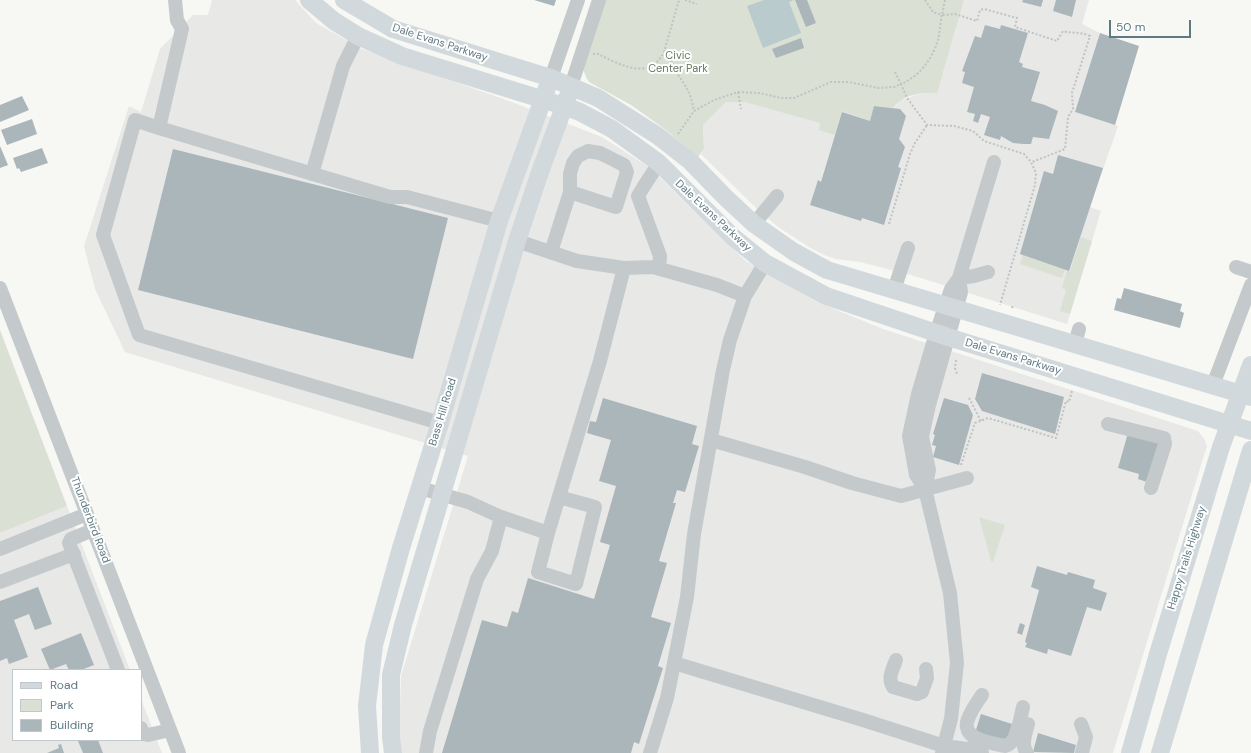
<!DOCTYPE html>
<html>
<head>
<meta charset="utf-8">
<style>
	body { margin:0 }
	#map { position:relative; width:1251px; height:753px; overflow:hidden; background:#f7f7f4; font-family:"DM Sans",sans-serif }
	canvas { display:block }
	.legend { position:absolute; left:12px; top:669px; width:130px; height:72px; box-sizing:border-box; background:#fff; border:1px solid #bfc9cd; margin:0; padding:5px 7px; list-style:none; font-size:12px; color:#5f7982 }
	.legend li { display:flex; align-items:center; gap:8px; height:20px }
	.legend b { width:20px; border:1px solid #bfc9cd }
	.scale { position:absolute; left:1109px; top:20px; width:82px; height:18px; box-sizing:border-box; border:2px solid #5f7982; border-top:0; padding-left:5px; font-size:12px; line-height:14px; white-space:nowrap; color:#5f7982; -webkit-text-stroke:3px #fff; paint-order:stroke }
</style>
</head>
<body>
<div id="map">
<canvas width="1251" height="753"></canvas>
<ul class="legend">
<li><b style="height:5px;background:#d2d9dc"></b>Road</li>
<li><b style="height:11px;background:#dae0d4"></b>Park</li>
<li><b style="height:11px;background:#aab6ba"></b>Building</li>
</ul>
<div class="scale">50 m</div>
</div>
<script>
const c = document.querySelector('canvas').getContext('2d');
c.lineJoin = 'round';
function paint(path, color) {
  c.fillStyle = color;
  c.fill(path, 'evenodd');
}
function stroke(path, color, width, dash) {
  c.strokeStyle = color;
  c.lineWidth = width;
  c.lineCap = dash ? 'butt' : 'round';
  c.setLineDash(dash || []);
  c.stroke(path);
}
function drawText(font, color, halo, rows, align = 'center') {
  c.font = font + ' "DM Sans",sans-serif';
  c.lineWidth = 4;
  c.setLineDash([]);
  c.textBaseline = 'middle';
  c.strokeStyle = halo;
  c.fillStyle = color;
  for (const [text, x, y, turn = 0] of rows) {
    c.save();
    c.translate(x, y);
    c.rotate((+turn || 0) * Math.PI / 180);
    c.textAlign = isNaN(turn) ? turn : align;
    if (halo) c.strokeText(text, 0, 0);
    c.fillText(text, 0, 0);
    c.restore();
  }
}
const built = new Path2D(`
	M 212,0 L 295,0 L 316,23 L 362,49 L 509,101 L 602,137 L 649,167 L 746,261 L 815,301 L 883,329 L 1198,431 L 1205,440 L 1207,447 L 1205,452 L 1113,753 L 402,753 L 399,735 L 401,676 L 468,456 L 125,352 L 95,289 L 84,246 L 129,106 L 141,112 L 160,49 L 193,15 L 208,15 Z
	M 964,0 L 1089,0 L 1082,24 L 1100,33 L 1075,112 L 1118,126 L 1090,207 L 1101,211 L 1067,324 L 911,275 L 860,262 L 836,259 L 824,255 L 809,247 L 778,227 L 756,208 L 701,154 L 704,149 L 703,125 L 726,102 L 744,102 L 821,123 L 834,135 L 842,111 L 874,106 L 893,108 L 900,101 L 915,95 L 927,93 L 937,94 Z
	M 67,506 L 130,670 L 13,670 L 13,740 L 141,740 L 141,699 L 162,753 L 0,753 L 0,533 Z`);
const green = new Path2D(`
	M 604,0 L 964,0 L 937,94 C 922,91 903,95 893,108 L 874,106 L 870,121 L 842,111 L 835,135 L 819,130 L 820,123 L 744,102 L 726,102 L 703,125 L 704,149 L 698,157 L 666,130 L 631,105 L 589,82 L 586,77 L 583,69 Z
	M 1081,237 L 1092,241 L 1070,314 L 1060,311 L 1066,290 L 1062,288 L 1067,270 L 1070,271 Z
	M 1023,255 L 1065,269 L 1062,278 L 1020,264 Z
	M 0,330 L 67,506 L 0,533 Z
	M 979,517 L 1005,525 L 993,562 L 991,561 Z`);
const water = new Path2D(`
	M 764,0 L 794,0 L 789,2 L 801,33 L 763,48 L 747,6 Z`);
const building = new Path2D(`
	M 534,0 L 556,0 L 554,6 Z
	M 795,0 L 807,0 L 816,23 L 806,27 Z
	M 1023,0 L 1043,0 L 1041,7 L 1022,2 Z
	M 1056,0 L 1076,0 L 1072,17 L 1053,11 Z
	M 985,25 L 1000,29 L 1001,25 L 1028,33 L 1019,62 L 1023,64 L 1022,67 L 1040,72 L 1031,101 L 1045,105 L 1058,111 L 1049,139 L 1033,137 L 1031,144 L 1024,144 L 1013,143 L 1001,136 L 1000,140 L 984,135 L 990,117 L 981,114 L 978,123 L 973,121 L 975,114 L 967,112 L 974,87 L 962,83 L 965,72 L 962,71 L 975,36 L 981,38 Z
	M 1100,33 L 1139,46 L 1115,125 L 1075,112 Z
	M 801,38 L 804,48 L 776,58 L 772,49 Z
	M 22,96 L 29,110 L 0,122 L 0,105 Z
	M 874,106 L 900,109 L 906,116 L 899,139 L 905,147 L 898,167 L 901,168 L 884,225 L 862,218 L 861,221 L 810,205 L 818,180 L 821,182 L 842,112 L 870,121 Z
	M 32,119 L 37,134 L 7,145 L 1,130 Z
	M 0,146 L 8,165 L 0,168 Z
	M 42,148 L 48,163 L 21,172 L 19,168 L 17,169 L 13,158 Z
	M 173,149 L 448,218 L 413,359 L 138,290 Z
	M 1058,155 L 1103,168 L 1069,271 L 1020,254 L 1044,171 L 1053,174 Z
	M 1124,288 L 1182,304 L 1180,311 L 1184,313 L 1180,328 L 1114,310 L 1117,298 L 1121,299 Z
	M 982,373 L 1064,397 L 1055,434 L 982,411 L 975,399 Z
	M 603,398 L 697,426 L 692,444 L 699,446 L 685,492 L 677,490 L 673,503 L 676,503 L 659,561 L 667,563 L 651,617 L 671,623 L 658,666 L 663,668 L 639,744 L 634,742 L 631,753 L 442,753 L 482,620 L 507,627 L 512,611 L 518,613 L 528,578 L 594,599 L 610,545 L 600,542 L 616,486 L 599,481 L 611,440 L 587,433 L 590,421 L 596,422 Z
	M 944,398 L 968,405 L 973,415 L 959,465 L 933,457 L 936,446 L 932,445 L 935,435 L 933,434 Z
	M 1128,433 L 1162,442 L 1150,483 L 1138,479 L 1139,474 L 1118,468 Z
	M 1037,566 L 1067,575 L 1068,572 L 1095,580 L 1093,588 L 1107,593 L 1101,611 L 1087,607 L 1071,656 L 1048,649 L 1047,654 L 1025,647 L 1027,643 L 1025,642 L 1039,590 L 1031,587 Z
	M 38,587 L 52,624 L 35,630 L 29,614 L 14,620 L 28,657 L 9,664 L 7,658 L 0,661 L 0,601 Z
	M 1020,623 L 1025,625 L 1022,635 L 1017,633 Z
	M 81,633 L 94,665 L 81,670 L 69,670 L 66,664 L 50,670 L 41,649 Z
	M 981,714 L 1012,724 L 1006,743 L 975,733 Z
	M 1038,733 L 1076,745 L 1074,753 L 1033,752 Z
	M 80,740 L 98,740 L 103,753 L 83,753 L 78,741 Z
	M 61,744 L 64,753 L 47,753 L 59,748 L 58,745 Z`);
const path = new Path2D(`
	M 685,0 L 697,4
	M 945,0 L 942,15 L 955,14 L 977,21 L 980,10 L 984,9 L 1017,18 L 1015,27 L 1057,41 L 1063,31 C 1073,34 1079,31 1090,36 L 1072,93 L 1073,109 L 1068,117 L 1065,149 L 1032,162
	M 665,50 C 670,57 673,65 677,73 C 688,90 690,91 694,111
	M 593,54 L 598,54 C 619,64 649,82 664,52 L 679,0
	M 895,72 L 901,84 C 920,76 932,59 938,40 C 940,32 940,23 942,15 L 933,12 L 925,0
	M 738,92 L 741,109
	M 678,134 L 694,111 L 714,100 L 738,92 L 760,93 L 781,98 L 794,98 L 831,82 L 848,82 L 879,88 L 894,87 L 901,84 L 907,98 L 927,125 L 954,126 L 973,131 L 984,141 L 1024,154 L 1031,162 L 1036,173 L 1035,185 L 1000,305
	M 889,224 L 910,154 L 915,143 L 927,125
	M 1012,308 L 1013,305
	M 956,360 L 955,368 L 957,374
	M 969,398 L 981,421
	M 961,465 L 975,423 L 988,418 L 1056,438 L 1066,401 L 1069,402 L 1072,391`);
const minor = new Path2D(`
	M 175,0 L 177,20 L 182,29 L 159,128 L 390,197 L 407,197 L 499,221
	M 551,78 L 578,0
	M 571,86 L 599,0
	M 159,128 L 135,120 L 103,235 L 139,335 L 440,423
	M 659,163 L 644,186 L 638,196 L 660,256 L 659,269
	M 312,174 L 343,66 L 358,36
	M 754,224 L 777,196
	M 517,241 L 577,261 L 624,268 L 653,267 L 717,285 L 745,296
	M 551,252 L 570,192 L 570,174 L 573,163 L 578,156 L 588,151 L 600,153 L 624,165 L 627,172 L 616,207 L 570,192
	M 1236,267 L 1251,272
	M 959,278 L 974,276 L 988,272
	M 0,288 L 179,753
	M 894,290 L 908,248
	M 1075,344 L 1079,329
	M 1213,385 L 1251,285
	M 1108,424 L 1164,438 L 1165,444 L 1151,488
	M 711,440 L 805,467 L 852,483 L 901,496 L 967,478
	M 420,488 L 468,502 L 501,517 L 548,533 L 600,361 L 624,268
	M 925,489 L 929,470 L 922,437 L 929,405 L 961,292 L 959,278
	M 93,530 L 71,539 L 69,543 L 118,670
	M 548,533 L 538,572 L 576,584 L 595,507 L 559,497
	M 0,549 L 87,514
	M 0,582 L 74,554
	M 896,660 C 893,669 887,678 893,687 L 917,694 L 922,692 L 927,678 L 926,669
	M 674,663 L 687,597 L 694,534 L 723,370 L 730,340 L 745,296 L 765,263
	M 982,695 C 977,702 971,711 968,719 C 960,740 992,743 1005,746 C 1017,744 1020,719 1023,707
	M 1081,724 L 1086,737 L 1082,753
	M 141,728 L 143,734 L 148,735 L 170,730
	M 426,753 L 430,731 L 477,579 L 492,551 L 501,517
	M 650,753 L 667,698 L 674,663 L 863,720 L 944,746 L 968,749 L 982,753
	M 942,753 L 951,719 L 957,663 L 950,593 L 925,489 L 916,475 L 909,436 L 918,394 L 936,333 L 951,289 L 959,278 L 994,162
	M 1027,753 C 1020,745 1026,733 1028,724`);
const major = new Path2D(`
	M 309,0 L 334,21 L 358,36 L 402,56 L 564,106 L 580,112 L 612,129 L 659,163 L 733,237 L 765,263 L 826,296 L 948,337 L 1251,431
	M 344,0 L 393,29 L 551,78 L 598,98 L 658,136 L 690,161 L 725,197 L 754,224 L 794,252 L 827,270 L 1251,397
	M 370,753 L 367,706 L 374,645 L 401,548 L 440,423 L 499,221 L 547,88
	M 393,753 L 391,737 L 391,675 L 403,625 L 517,241 L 540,172 L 568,96
	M 1130,753 L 1158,654 L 1221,447 L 1251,365
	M 1160,753 L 1251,450`);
const streetNames = [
	["Dale Evans Parkway",440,43,18],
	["Dale Evans Parkway",713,216,43],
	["Dale Evans Parkway",1013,357,17],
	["Bass Hill Road",443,412,-73],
	["Thunderbird Road",90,520,69],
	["Happy Trails Highway",1187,558,-73]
];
const parkNames = [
	["Civic",678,56],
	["Center Park",678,69]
];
paint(built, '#e8e8e7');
paint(green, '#dae0d4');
paint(water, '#bacbcd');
paint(building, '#aab6ba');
stroke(path, '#bfc3c4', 2, [2, 2]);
stroke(minor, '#c4cacc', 14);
stroke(major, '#d2d9dc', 18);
drawText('11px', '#5f7982', '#fff', streetNames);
drawText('11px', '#68795e', '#fff', parkNames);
</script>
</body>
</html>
